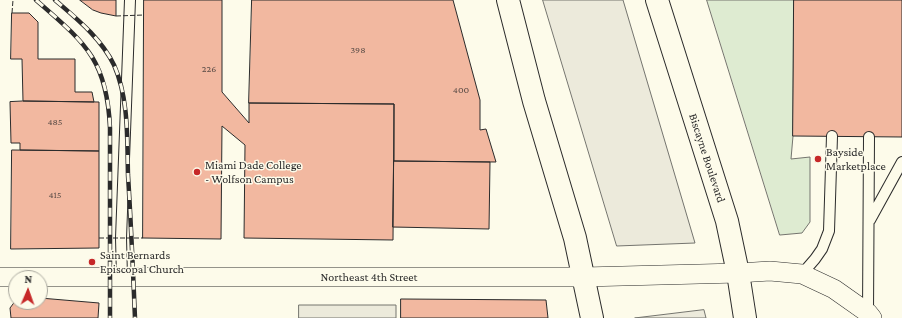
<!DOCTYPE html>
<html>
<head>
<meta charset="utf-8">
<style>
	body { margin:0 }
	#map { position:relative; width:902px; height:318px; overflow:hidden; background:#fdfbea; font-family:"Crimson Pro",serif }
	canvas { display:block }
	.north { position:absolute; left:8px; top:270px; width:40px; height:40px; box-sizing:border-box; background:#fdfbea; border:1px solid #a9a89e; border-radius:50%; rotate:2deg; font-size:11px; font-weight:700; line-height:16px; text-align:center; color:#2b2b2b }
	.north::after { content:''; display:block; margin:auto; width:14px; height:18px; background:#c62828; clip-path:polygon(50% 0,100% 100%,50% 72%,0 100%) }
</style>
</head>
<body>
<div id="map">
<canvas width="902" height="318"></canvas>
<div class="north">N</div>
</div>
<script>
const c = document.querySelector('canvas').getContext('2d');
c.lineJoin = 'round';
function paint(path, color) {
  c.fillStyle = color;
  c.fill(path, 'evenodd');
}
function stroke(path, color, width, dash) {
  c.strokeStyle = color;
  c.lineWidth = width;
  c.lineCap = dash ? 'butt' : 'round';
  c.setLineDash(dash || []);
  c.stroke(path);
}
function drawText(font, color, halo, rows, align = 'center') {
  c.font = font + ' "Crimson Pro",serif';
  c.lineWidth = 3;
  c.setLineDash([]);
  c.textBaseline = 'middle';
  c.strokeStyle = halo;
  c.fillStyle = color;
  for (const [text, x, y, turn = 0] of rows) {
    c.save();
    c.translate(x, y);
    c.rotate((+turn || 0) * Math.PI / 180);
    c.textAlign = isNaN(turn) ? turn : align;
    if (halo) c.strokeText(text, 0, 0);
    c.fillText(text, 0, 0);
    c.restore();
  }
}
const green = new Path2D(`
	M 707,0 L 794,0 L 793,136 L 791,159 L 810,157 L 810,222 L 802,233 L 780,235 Z`);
const parking = new Path2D(`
	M 543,0 L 623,0 L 695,243 L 617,246 Z
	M 299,305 L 396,305 L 396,318 L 299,318 Z
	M 704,310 L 706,318 L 635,318 Z`);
const building = new Path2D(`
	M 80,0 L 116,0 L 116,16 L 101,13 L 93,10 Z
	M 144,0 L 222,0 L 222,92 L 249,123 L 249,103 L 394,104 L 393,240 L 244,238 L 245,145 L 222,126 L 221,239 L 143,238 Z
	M 252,0 L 453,0 L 480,100 L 480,130 L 486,129 L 496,162 L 394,161 L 394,104 L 249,103 Z
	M 794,0 L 902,0 L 902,137 L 793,136 Z
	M 12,13 L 29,13 L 38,22 L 38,59 L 75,59 L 75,92 L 92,92 L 94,102 L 23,101 L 22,59 L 11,59 Z
	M 23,101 L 99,102 L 99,151 L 20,150 L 20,143 L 11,143 L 10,102 Z
	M 12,150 L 99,151 L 99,248 L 11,249 Z
	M 394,161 L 490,162 L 489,229 L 393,227 Z
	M 40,298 L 99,303 L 98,318 L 11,318 L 10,308 L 16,300 L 16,302 L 40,302 Z
	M 401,299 L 546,300 L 548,318 L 401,318 Z`);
const lane = new Path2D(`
	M 870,220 L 902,162
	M 802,274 L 815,259 L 822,249 L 829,231 L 832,136
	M 122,277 L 121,238 L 130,0
	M 868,313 L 869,137`);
const street = new Path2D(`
	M 0,277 L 584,277 L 738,273 L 770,271 L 802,274 L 834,289 L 868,313 L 872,318`);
const primary = new Path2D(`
	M 508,0 L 534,101 L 575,238 L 592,318
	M 657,0 L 727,221 L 738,273 L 745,318`);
const rail = new Path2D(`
	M 36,0 C 85,43 107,59 110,128 L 110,318
	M 55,0 C 77,19 101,38 114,65 C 129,99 127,139 128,175 C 131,223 133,270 135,318`);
const fence = new Path2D(`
	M 12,13 L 13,0
	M 116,16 L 144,15
	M 99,238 L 143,238`);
const markers = [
	[818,159,4,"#c62828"],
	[197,172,4,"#c62828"],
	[92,262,4,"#c62828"]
];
const numberNames = [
	["398",358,50],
	["226",209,69],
	["400",461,90],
	["485",55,122],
	["415",55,195]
];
const poiNames = [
	["Bayside",826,152],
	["Marketplace",826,166],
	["Miami Dade College",205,165],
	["- Wolfson Campus",205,179],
	["Saint Bernards",100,255],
	["Episcopal Church",100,269]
];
const streetNames = [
	["Biscayne Boulevard",707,158,72],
	["Northeast 4th Street",369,277]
];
paint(green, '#deebd1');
stroke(green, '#74746e', 1);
paint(parking, '#eceadb');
stroke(parking, '#74746e', 1);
paint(building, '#f2b8a0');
stroke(building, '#2b2b2b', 1);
stroke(lane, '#2b2b2b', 12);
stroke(street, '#2b2b2b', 20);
stroke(primary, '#2b2b2b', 24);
stroke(lane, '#fdfbea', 10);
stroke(street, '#fdfbea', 19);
stroke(primary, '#fdfbea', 22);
stroke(rail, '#2b2b2b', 4.5);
stroke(rail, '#fdfbea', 3, [9]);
stroke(fence, '#2b2b2b', 1, [5, 2]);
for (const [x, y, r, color] of markers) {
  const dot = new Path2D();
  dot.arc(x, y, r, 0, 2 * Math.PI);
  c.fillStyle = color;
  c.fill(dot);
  stroke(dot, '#fdfbea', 1.5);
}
drawText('10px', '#5d4e48', null, numberNames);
drawText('12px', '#2b2b2b', '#fdfbea', poiNames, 'left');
drawText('12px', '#2b2b2b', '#fdfbea', streetNames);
</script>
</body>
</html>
